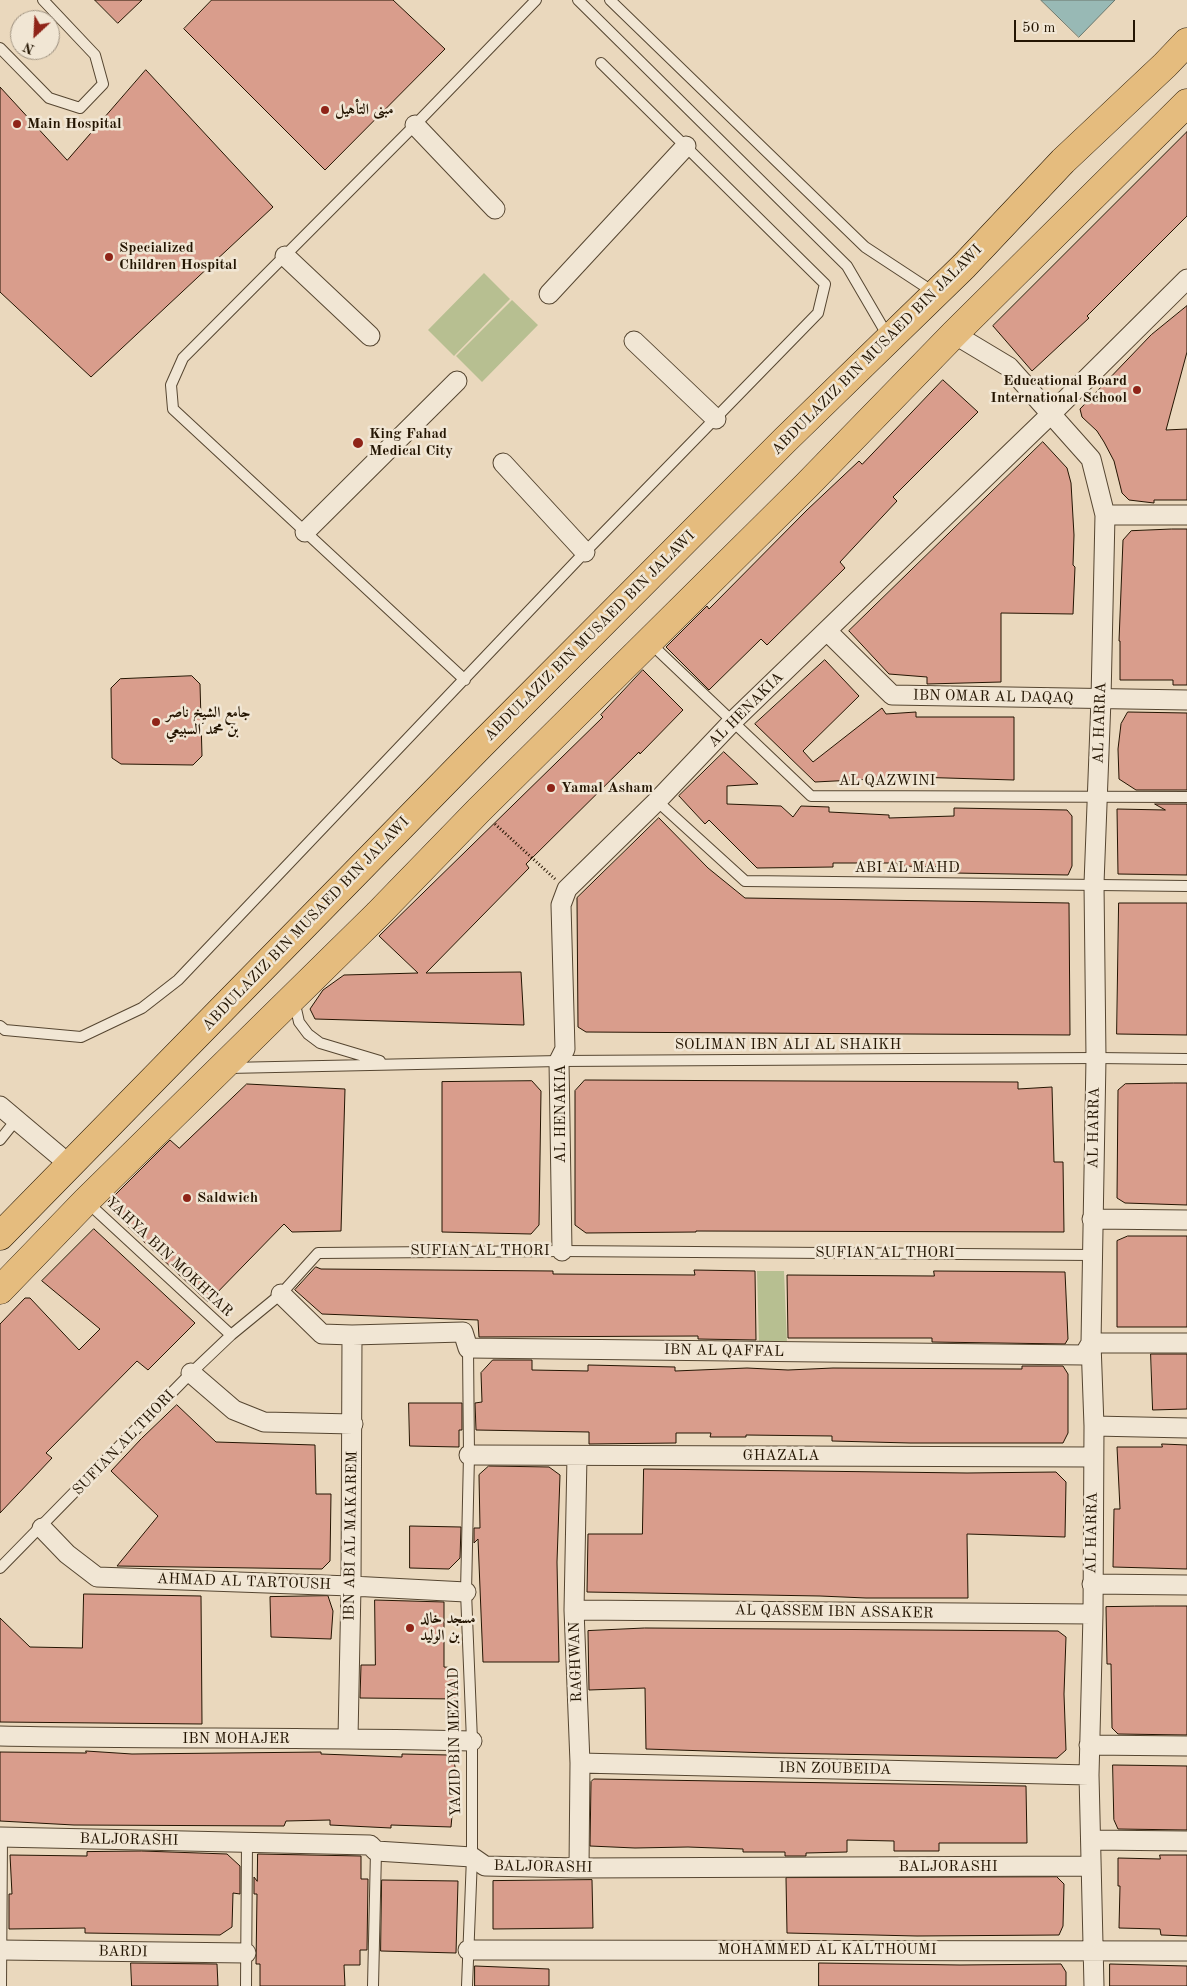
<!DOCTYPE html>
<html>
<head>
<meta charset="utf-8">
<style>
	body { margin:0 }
	#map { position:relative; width:1187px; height:1986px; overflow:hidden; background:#ead8bd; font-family:"Old Standard TT",serif }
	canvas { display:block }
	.north { position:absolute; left:10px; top:10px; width:50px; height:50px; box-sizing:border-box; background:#f1e6d4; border:1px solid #9f9280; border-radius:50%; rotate:205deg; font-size:14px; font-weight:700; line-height:20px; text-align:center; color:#241502 }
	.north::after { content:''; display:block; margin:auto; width:18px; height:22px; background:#8f2418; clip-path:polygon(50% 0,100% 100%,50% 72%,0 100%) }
	.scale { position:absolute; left:1014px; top:20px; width:121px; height:22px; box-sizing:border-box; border:2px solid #241502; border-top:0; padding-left:6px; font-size:15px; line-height:18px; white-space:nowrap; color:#241502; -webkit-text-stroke:4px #f1e6d4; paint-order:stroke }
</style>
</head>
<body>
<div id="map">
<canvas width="1187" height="1986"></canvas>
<div class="north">N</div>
<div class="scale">50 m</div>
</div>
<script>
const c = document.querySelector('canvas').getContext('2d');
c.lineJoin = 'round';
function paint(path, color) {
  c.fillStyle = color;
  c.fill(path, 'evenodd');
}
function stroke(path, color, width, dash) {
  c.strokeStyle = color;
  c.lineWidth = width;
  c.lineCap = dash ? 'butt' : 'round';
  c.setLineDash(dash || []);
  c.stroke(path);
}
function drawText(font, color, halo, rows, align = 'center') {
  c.font = font + ' "Old Standard TT",Amiri,serif';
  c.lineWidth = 5;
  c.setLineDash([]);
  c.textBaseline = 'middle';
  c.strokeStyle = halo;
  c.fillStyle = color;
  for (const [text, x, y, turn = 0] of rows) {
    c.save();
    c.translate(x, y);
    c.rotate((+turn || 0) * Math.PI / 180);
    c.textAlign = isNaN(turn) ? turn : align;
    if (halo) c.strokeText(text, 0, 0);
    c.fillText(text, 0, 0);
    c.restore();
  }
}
const green = new Path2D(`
	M 484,273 L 510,299 L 454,356 L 428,330 Z
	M 512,300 L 538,325 L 482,382 L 456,356 Z
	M 757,1271 L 784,1271 L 787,1343 L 759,1343 Z`);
const water = new Path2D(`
	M 1041,0 L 1115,0 L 1079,37 Z`);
const building = new Path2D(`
	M 95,0 L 142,0 L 118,23 Z
	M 212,0 L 393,0 L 445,49 L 325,170 L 184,29 Z
	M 146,70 L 273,207 L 91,377 L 0,292 L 0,87 L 67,160 Z
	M 1187,132 L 1187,216 L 1087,316 L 1089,318 L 1032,371 L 993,326 Z
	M 1187,306 L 1187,352 L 1166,430 L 1187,429 L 1187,500 L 1154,500 L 1154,503 L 1129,500 L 1122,493 L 1114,461 L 1104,442 L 1097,431 L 1082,417 L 1080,409 L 1151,335 Z
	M 943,380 L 978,412 L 893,497 L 897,501 L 840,562 L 845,568 L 767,645 L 761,639 L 709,690 L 666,647 L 707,606 L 709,609 L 807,510 L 859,461 L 862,464 Z
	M 1043,442 L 1067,468 L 1071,483 L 1074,535 L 1073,565 L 1075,567 L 1073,614 L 1001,613 L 1001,682 L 927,684 L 927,677 L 889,674 L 849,631 Z
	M 1172,529 L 1187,529 L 1187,685 L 1173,685 L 1173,680 L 1120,680 L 1120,641 L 1119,641 L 1123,540 L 1131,531 Z
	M 825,660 L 859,696 L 803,751 L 813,762 L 882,708 L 886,714 L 916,712 L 916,717 L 1014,717 L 1014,780 L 913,777 L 815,782 L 755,724 Z
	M 643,670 L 683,710 L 640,754 L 639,752 L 526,864 L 529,868 L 426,973 L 521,972 L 524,1025 L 315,1019 L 310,1009 L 323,990 L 344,975 L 418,973 L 379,936 L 603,717 L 601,715 Z
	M 192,676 L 200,684 L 202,756 L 193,765 L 121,764 L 112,758 L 111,688 L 120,679 Z
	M 1128,712 L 1187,713 L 1187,790 L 1136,790 L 1119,779 L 1118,749 L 1121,724 Z
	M 724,752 L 758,784 L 727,786 L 727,804 L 781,806 L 793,817 L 801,806 L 829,807 L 829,812 L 889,815 L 889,818 L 954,816 L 954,808 L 1067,810 L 1072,816 L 1072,866 L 1068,875 L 954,873 L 954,867 L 898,866 L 898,863 L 833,863 L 833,867 L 757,868 L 709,820 L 705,824 L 679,796 Z
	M 1155,804 L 1187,804 L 1187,875 L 1118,874 L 1117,809 L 1165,810 Z
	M 659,818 L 708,868 L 745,898 L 1069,903 L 1070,1035 L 586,1032 L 578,1027 L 577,898 Z
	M 1119,903 L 1187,903 L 1187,1035 L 1117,1034 Z
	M 585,1080 L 1018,1082 L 1018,1089 L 1052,1087 L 1054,1162 L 1063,1162 L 1064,1232 L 696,1231 L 696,1232 L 586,1233 L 575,1225 L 575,1091 Z
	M 532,1081 L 541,1091 L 539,1225 L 531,1234 L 442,1232 L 442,1082 Z
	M 1174,1083 L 1187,1083 L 1187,1205 L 1125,1203 L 1117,1198 L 1118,1090 L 1125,1084 Z
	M 247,1084 L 345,1089 L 341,1231 L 292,1232 L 284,1224 L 208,1302 L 105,1205 L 170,1140 L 179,1148 Z
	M 94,1229 L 195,1323 L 148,1370 L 137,1361 L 46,1453 L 52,1458 L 0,1513 L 0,1324 L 25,1298 L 30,1298 L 79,1350 L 100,1329 L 42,1281 Z
	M 1128,1236 L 1187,1236 L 1187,1327 L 1117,1327 L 1117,1241 Z
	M 316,1267 L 321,1269 L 553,1271 L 553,1274 L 695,1275 L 694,1270 L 755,1271 L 756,1340 L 698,1339 L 698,1336 L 479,1337 L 478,1320 L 322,1314 L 295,1290 Z
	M 934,1271 L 1065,1272 L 1068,1339 L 1065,1344 L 932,1342 L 932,1338 L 788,1338 L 787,1275 L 934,1276 Z
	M 1151,1354 L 1187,1354 L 1187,1409 L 1153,1410 Z
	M 493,1360 L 532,1360 L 532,1370 L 588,1371 L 588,1365 L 675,1367 L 675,1371 L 747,1368 L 788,1370 L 833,1368 L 1022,1369 L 1022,1366 L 1063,1366 L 1068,1374 L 1068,1433 L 1063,1443 L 910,1443 L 832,1441 L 832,1436 L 746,1435 L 746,1437 L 710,1437 L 711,1433 L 676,1433 L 676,1443 L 589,1444 L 589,1432 L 476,1430 L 475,1403 L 482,1402 L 481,1373 Z
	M 409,1403 L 462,1403 L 462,1430 L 459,1430 L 459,1447 L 410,1446 Z
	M 177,1405 L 216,1442 L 315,1445 L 316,1494 L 331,1494 L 330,1561 L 322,1569 L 117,1566 L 158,1516 L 111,1471 L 141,1439 Z
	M 1162,1444 L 1187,1445 L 1187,1569 L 1113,1567 L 1114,1509 L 1120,1509 L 1117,1447 L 1162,1447 Z
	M 489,1466 L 549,1467 L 560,1475 L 557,1562 L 559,1662 L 483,1662 L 478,1539 L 474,1543 L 474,1528 L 480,1528 L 479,1475 Z
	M 644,1469 L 967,1473 L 1056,1472 L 1066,1482 L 1065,1537 L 967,1534 L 968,1598 L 866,1598 L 820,1596 L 587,1592 L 588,1534 L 642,1534 Z
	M 410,1526 L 461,1527 L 460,1558 L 449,1569 L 410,1568 Z
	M 84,1594 L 201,1596 L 202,1724 L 0,1722 L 0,1618 L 30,1647 L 82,1648 Z
	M 328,1596 L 333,1611 L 331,1639 L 271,1637 L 270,1597 Z
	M 375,1600 L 444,1602 L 444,1667 L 457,1668 L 458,1699 L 360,1698 L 361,1665 L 375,1665 Z
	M 1155,1606 L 1187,1606 L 1187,1735 L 1118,1734 L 1112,1728 L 1111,1664 L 1107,1664 L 1106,1607 Z
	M 645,1628 L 1058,1631 L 1066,1637 L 1064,1694 L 1066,1750 L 1057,1758 L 770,1753 L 646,1749 L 645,1688 L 589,1690 L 588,1631 Z
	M 86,1751 L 132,1754 L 321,1752 L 321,1754 L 402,1757 L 402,1754 L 449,1755 L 454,1762 L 456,1771 L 451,1827 L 391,1825 L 391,1828 L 330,1825 L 330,1820 L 286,1821 L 284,1826 L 74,1825 L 0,1821 L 0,1752 L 86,1753 Z
	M 1113,1765 L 1187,1766 L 1187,1830 L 1118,1829 L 1114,1820 Z
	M 594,1779 L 1026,1786 L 1027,1843 L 939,1843 L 939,1851 L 894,1851 L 894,1841 L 847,1840 L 847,1852 L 806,1853 L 806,1856 L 785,1856 L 785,1852 L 743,1852 L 743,1849 L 688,1847 L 635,1848 L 590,1846 L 591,1782 Z
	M 142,1851 L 227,1854 L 240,1866 L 240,1894 L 233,1893 L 232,1927 L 220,1935 L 85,1933 L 85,1928 L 9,1929 L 9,1894 L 12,1894 L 10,1855 L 87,1856 L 87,1852 Z
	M 258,1854 L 361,1856 L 361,1879 L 368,1879 L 367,1950 L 360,1950 L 360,1965 L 344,1965 L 345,1986 L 260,1986 L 260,1964 L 256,1964 L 257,1894 L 254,1894 L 254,1877 L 257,1881 Z
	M 1160,1855 L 1187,1855 L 1187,1936 L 1161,1935 L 1160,1929 L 1119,1928 L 1120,1886 L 1118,1886 L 1118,1858 L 1160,1859 Z
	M 1057,1877 L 1064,1884 L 1063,1926 L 1059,1935 L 917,1936 L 787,1933 L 786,1878 Z
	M 382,1880 L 458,1881 L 456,1953 L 381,1951 Z
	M 592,1880 L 593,1928 L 493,1929 L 493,1881 Z
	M 131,1963 L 217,1964 L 218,1986 L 132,1986 Z
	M 819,1963 L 960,1965 L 1061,1964 L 1066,1972 L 1066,1986 L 819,1986 Z
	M 1110,1964 L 1187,1966 L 1187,1986 L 1110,1986 Z
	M 475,1966 L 549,1969 L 549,1986 L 475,1986 Z`);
const path = new Path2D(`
	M 495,824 L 555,879`);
const lane = new Path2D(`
	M 578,0 L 847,266 L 889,338
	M 610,0 L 865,247 L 935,293
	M 0,48 L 49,98 L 80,108 L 103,84 L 95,55 L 43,0
	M 649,642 L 811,796 L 1187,797
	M 465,680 L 173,409 L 171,385 L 183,358 L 415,125 L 536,0
	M 657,801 L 745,881 L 1187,886
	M 294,1000 L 299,1022 L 308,1034 L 320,1043 L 380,1061
	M 0,1026 L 5,1030 L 81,1037 L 142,1008 L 178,980 L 585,552 L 818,313 L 825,284 L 601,63
	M 228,1068 L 559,1061 L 1096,1058 L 1187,1059
	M 0,1140 L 16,1120
	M 87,1202 L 231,1335
	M 0,1568 L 191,1373 L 231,1335 L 281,1294 L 318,1253 L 562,1251 L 1092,1255
	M 1,1986 L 2,1837
	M 246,1986 L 247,1843
	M 373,1986 L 376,1851
	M 467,1986 L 472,1857 L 472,1741 L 466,1592 L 469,1455 L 468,1348`);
const street = new Path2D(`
	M 415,125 L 495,209
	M 285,256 L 370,336
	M 549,294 L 686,146
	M 954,334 L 1009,367 L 1091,459 L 1105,515 L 1101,699 L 1094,884 L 1096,1058 L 1091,1343 L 1094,1426 L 1093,1614 L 1089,1775 L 1094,1986
	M 634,341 L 716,419
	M 503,463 L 585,552
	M 1105,515 L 1187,515
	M 305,532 L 457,381
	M 827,631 L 892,695 L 1187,700
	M 0,1106 L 70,1165
	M 1092,1219 L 1187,1220
	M 562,1251 L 559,1061 L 565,1049 L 561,905 L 567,889 L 657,801 L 733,721 L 1051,414 L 1187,279
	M 281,1294 L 322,1334 L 352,1335 L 463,1332 L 468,1348 L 1084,1355 L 1091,1343 L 1187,1343
	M 191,1373 L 234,1410 L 264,1422 L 353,1424
	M 1094,1426 L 1187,1428
	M 469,1455 L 1093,1457
	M 577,1456 L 574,1610 L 580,1763 L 579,1868
	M 42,1528 L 67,1554 L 97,1577 L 351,1586 L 466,1592
	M 1092,1584 L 1187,1585
	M 574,1610 L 1093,1614
	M 0,1736 C 157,1739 315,1737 472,1741
	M 348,1738 L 351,1586 L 352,1335
	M 1089,1745 L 1187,1746
	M 580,1763 L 1089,1775
	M 0,1837 L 370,1845 L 376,1851 L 472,1857 L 485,1866 L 579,1868 L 1091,1866
	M 1091,1840 L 1187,1841
	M 0,1950 L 246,1953
	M 468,1950 L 1187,1951`);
const primary = new Path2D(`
	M 0,1236 L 480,746 L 785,440 L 964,266 L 1063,161 L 1165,65 L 1187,42
	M 0,1290 L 86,1201 L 378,914 L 479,810 L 807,485 L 954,334 L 1187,103`);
const markers = [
	[325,110,5,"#8f2418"],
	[17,124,5,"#8f2418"],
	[109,257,5,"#8f2418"],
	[1137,390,5,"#8f2418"],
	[358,443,6,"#8f2418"],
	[156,722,5,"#8f2418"],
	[551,788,5,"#8f2418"],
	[187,1198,5,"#8f2418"],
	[410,1628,5,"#8f2418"]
];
const poiNames = [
	["مبنى التأهيل",335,110],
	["Main Hospital",27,124],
	["Specialized",119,248],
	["Children Hospital",119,265],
	["Educational Board",1127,381,"right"],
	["International School",1127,398,"right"],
	["King Fahad",369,434],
	["Medical City",369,451],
	["جامع الشيخ ناصر",166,713],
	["بن محمد السبيعي",166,730],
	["Yamal Asham",561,788],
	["Saldwich",197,1198],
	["مسجد خالد",420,1619],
	["بن الوليد",420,1636]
];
const streetNames = [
	["ABDULAZIZ BIN MUSAED BIN JALAWI",877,350,-45],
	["ABDULAZIZ BIN MUSAED BIN JALAWI",590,636,-45],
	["IBN OMAR AL DAQAQ",993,697,1],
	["AL HENAKIA",746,710,-45],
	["AL HARRA",1100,723,-88],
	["AL QAZWINI",887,781],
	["ABI AL MAHD",907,868],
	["ABDULAZIZ BIN MUSAED BIN JALAWI",306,924,-46],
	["SOLIMAN IBN ALI AL SHAIKH",788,1045],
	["AL HENAKIA",561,1114,-90],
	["AL HARRA",1094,1128,-89],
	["SUFIAN AL THORI",480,1251],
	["SUFIAN AL THORI",885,1253],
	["YAHYA BIN MOKHTAR",169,1257,43],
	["IBN AL QAFFAL",724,1351,1],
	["SUFIAN AL THORI",124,1443,-46],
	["GHAZALA",781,1456],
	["AL HARRA",1092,1533,-89],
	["IBN ABI AL MAKAREM",351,1536,-89],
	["AHMAD AL TARTOUSH",244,1582,2],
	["AL QASSEM IBN ASSAKER",834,1612,1],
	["RAGHWAN",576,1662,-92],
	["IBN MOHAJER",236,1739],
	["YAZID BIN MEZYAD",455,1742,-91],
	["IBN ZOUBEIDA",835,1769,1],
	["BALJORASHI",129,1840,1],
	["BALJORASHI",543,1867,1],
	["BALJORASHI",948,1867],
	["MOHAMMED AL KALTHOUMI",827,1950],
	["BARDI",123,1952,1]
];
paint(green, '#b7bf91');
paint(water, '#98b9b5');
stroke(water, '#6a776d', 1);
paint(building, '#d99d8c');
stroke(building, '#241502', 1);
stroke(lane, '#564631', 12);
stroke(street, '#564631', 21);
stroke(primary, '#241502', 29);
stroke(path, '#241502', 3, [1, 2.5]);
stroke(lane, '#f1e6d4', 10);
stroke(street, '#f1e6d4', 19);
stroke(primary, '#e5bc7e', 28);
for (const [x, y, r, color] of markers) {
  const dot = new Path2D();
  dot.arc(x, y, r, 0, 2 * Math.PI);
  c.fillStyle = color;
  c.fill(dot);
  stroke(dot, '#f1e6d4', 2);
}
drawText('bold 15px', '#241502', '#f1e6d4', poiNames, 'left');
drawText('15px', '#241502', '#f1e6d4', streetNames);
</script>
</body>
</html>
